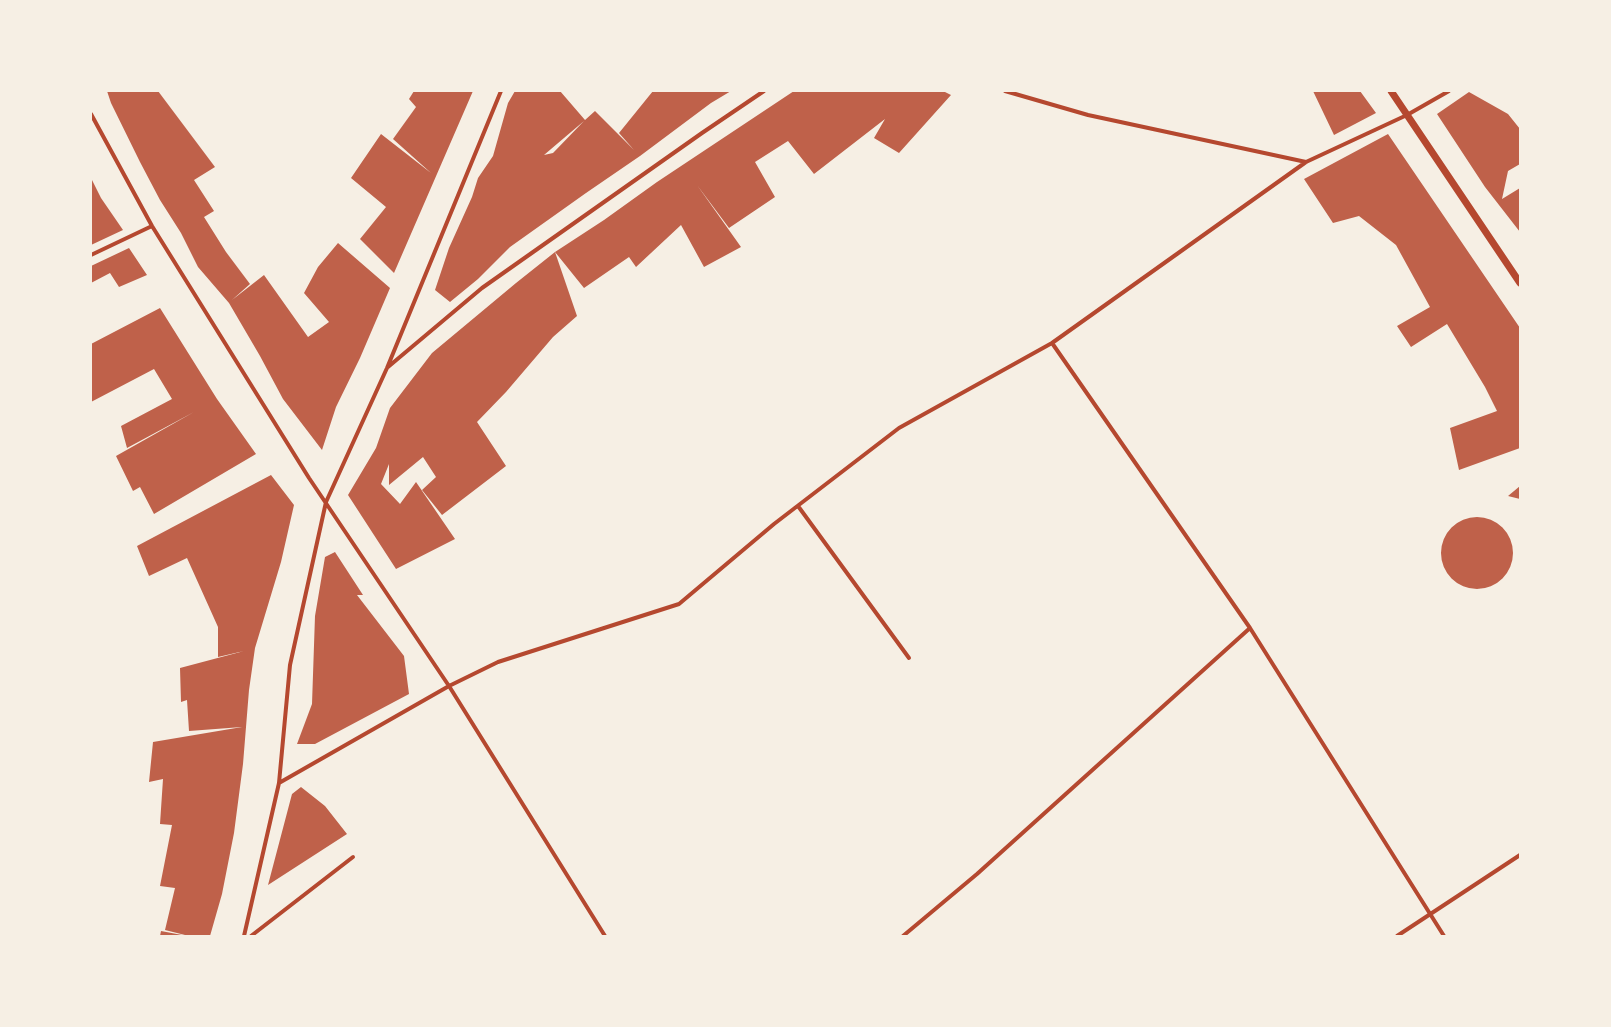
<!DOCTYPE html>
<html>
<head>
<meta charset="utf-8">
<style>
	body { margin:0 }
	#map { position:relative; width:1611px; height:1027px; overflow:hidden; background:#f6efe4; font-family:"PT Sans Narrow",sans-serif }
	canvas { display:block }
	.frame { position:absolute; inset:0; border:92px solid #f6efe4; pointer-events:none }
</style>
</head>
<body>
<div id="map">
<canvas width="1611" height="1027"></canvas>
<div class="frame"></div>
</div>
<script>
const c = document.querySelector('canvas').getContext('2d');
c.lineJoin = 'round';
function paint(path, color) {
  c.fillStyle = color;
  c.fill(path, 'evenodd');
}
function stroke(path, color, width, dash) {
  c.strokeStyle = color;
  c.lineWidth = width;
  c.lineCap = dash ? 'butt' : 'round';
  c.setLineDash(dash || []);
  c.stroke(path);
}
const building = new Path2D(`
	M 107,91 L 158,91 L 215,167 L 194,180 L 214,211 L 204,217 L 226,252 L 250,284 L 232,300 L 264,275 L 308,337 L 329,322 L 304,293 L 318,267 L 338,243 L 390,288 L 360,358 L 336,407 L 322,450 L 283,399 L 260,356 L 229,303 L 198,267 L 181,233 L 160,200 L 140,162 L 111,103 Z
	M 414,91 L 473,91 L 394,273 L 360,239 L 386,207 L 351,178 L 381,134 L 431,173 L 393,139 L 416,107 L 409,99 Z
	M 515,91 L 560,91 L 585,120 L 595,111 L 634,150 L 619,133 L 653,91 L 731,91 L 711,103 L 640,156 L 586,193 L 510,247 L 478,279 L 450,302 L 435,290 L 449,248 L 472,197 L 478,178 L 493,156 L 508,103 ZM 584,121 L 553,153 L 544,155 Z
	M 794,91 L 943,91 L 951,95 L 899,153 L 874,138 L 885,119 L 814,174 L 788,141 L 755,162 L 775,197 L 729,228 L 697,185 L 741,247 L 704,267 L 681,225 L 636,267 L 629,257 L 584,288 L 555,252 L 604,220 L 657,182 Z
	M 1313,91 L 1360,91 L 1376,113 L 1334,135 Z
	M 1469,92 L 1508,114 L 1520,129 L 1520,164 L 1508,171 L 1502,199 L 1520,188 L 1520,232 L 1485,187 L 1437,114 Z
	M 1388,134 L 1520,328 L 1520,448 L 1459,470 L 1450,428 L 1497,411 L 1485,387 L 1447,324 L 1411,347 L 1397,326 L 1430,307 L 1396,245 L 1359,216 L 1333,223 L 1304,179 Z
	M 91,178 L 101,198 L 123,230 L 91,245 Z
	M 129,248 L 147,275 L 119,287 L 110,273 L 91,283 L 91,266 Z
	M 555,252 L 577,316 L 553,337 L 506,392 L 477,422 L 506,466 L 442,515 L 422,490 L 436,477 L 423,457 L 389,485 L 389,464 L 381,484 L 400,504 L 416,482 L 455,539 L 396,569 L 348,495 L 376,448 L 390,408 L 432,353 L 516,283 Z
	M 160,308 L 217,399 L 256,454 L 154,514 L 140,487 L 133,491 L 116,456 L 194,412 L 127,448 L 121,426 L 172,399 L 154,369 L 91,402 L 91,344 Z
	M 271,475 L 294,505 L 281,562 L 255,648 L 249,690 L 243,764 L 234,833 L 222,894 L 210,936 L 189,936 L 165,930 L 175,888 L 160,886 L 172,825 L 160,824 L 163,779 L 149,782 L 153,742 L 242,727 L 189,731 L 187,700 L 181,702 L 180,668 L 244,651 L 218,657 L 218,627 L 187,558 L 149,576 L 137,546 Z
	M 1520,486 L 1520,499 L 1508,496 Z
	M1441 553a36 36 0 1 1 72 0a36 36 0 1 1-72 0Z
	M 335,552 L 363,595 L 357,595 L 404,656 L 409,694 L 315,744 L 297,744 L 312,704 L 315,616 L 325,557 Z
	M 301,787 L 325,806 L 347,834 L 268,885 L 292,794 Z
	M 161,931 L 182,935 L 182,936 L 160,936 Z`);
const minor = new Path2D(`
	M 1005,91 L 1088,115 L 1306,162
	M 91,114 L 152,226 L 309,478 L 449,686 L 605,936
	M 91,255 L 152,226
	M 1052,343 L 1250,628 L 1444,936
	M 388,367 L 482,288 L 702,133 L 764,91
	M 798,506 L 909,658
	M 279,783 L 449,686 L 498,662 L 679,604 L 774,524 L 899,428 L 1052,343 L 1306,162 L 1407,115 L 1449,91
	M 244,936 L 279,783 L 290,665 L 326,502 L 387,368 L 501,91
	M 251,936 L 353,857
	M 903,936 L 977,874 L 1250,628
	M 1397,936 L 1520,855`);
const tertiary = new Path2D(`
	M 1391,91 L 1520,283`);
paint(building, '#bf614a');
stroke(minor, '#b5482f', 4);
stroke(tertiary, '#b5482f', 7);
</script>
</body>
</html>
